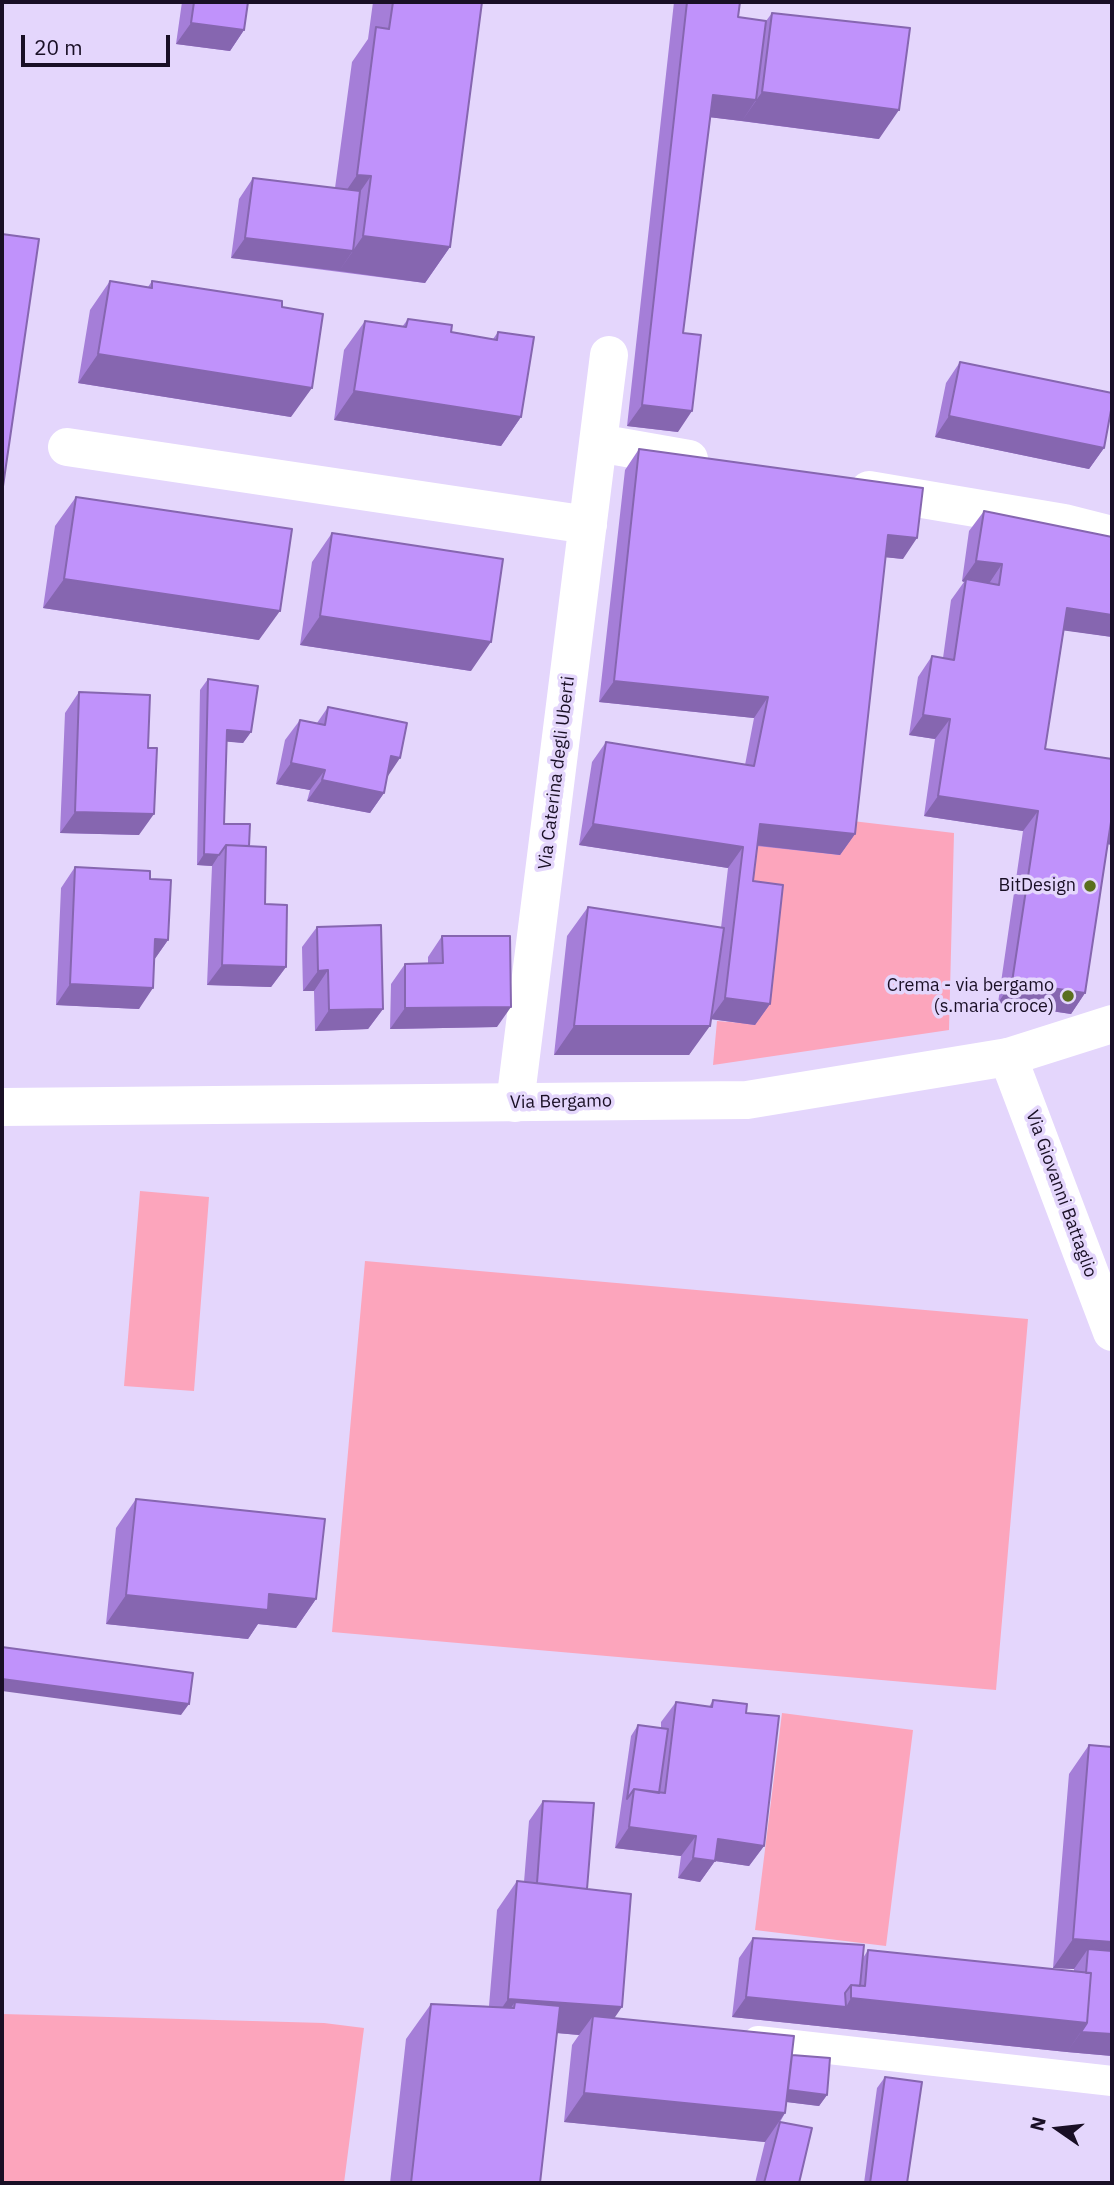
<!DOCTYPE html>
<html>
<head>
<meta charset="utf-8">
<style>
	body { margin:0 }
	#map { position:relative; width:1114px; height:2185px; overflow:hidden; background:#e4d6fc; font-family:"IBM Plex Sans",sans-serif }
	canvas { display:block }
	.frame { position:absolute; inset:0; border:4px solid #190f25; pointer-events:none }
	.north { position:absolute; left:1023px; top:2094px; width:70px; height:70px; -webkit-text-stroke:5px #e4d6fc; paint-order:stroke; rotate:284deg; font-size:19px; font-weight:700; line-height:28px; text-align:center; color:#190f25 }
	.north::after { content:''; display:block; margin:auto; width:24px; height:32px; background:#190f25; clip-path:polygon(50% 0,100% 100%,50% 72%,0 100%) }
	.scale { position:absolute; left:21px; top:35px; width:149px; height:32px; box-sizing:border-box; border:4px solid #190f25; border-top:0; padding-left:9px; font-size:21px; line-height:24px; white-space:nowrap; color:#190f25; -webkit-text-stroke:5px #e4d6fc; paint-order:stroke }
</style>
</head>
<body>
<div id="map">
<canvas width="1114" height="2185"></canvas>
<div class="frame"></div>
<div class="north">N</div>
<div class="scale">20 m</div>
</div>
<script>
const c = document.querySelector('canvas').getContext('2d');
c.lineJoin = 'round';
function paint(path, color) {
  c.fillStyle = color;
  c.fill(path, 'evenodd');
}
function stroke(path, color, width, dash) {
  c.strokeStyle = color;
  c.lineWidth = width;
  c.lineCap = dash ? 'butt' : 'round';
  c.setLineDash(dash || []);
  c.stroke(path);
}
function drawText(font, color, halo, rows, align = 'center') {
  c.font = font + ' "IBM Plex Sans",sans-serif';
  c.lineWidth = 7;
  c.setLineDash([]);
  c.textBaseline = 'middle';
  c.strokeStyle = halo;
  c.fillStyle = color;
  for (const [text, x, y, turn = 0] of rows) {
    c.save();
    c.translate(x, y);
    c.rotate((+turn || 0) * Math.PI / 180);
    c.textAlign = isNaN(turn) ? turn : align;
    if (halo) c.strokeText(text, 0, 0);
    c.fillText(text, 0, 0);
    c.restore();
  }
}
const green = new Path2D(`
	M 844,820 L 954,833 L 949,1030 L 713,1065 L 717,1021 L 755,1024 L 739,902 L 745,844 L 840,855 Z
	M 140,1191 L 209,1197 L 194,1391 L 124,1386 Z
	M 365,1261 L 1028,1319 L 996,1690 L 332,1632 Z
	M 782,1713 L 913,1730 L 886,1946 L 755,1930 Z
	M 2,2014 L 324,2023 L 364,2028 L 344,2183 L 2,2183 Z`);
const lane = new Path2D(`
	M 758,2041 L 1112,2081`);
const street = new Path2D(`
	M 598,443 L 689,459
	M 67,447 L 588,525
	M 869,490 L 1064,523 L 1112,535
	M 1008,1057 L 1112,1332
	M 515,1103 L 609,355`);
const secondary = new Path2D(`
	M 2,1107 L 747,1100 L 1008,1057 L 1112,1024`);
const wall = new Path2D(`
	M 182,2 L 248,2 L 244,30 L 230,51 L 176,44 Z
	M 373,2 L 482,2 L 450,247 L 425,283 L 231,258 L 239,199 L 253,178 L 335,188 L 352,62 L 368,39 Z
	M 674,2 L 740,2 L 738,17 L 766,21 L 772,13 L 879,139 L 710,117 L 683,333 L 678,432 L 627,426 Z
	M 110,281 L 148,287 L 152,281 L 282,307 L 291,417 L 78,383 L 90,310 Z
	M 408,319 L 451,332 L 493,339 L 498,332 L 521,417 L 501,446 L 334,420 L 344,350 L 365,321 L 402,327 Z
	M 960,362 L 1104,448 L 1089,469 L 935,437 L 946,383 Z
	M 639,449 L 903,559 L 885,557 L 855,834 L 840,855 L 757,846 L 753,881 L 770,1004 L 755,1025 L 711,1019 L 689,1055 L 554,1055 L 567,936 L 588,907 L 721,928 L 728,868 L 579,845 L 592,762 L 606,742 L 745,765 L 754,718 L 599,702 L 625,470 Z
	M 76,497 L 259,640 L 43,608 L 55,526 Z
	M 984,511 L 1112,537 L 1112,637 L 1064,630 L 1045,749 L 1112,759 L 1112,845 L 1108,844 L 1085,993 L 1071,1014 L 998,1003 L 1023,831 L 924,816 L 935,739 L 909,735 L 918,677 L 932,656 L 943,658 L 951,600 L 964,582 L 962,581 L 969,531 Z
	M 332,533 L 471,671 L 300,645 L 312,562 Z
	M 208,679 L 251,732 L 243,743 L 226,741 L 224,824 L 249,846 L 265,904 L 286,967 L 271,987 L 207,985 L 212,866 L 197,865 L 200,690 Z
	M 79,692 L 139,835 L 60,833 L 65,713 Z
	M 328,707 L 387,777 L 384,793 L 370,813 L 307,801 L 310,790 L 276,784 L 285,740 L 300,720 L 317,723 Z
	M 75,867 L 150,879 L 168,940 L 154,960 L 139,1009 L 56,1005 L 61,888 Z
	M 317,927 L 383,1009 L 368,1029 L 315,1031 L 314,991 L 303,991 L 302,947 Z
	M 442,936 L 497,1027 L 390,1029 L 391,984 L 405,964 L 428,963 L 428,957 Z
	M 136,1499 L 316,1599 L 296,1628 L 258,1624 L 248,1639 L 106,1624 L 116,1528 Z
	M 713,1700 L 746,1713 L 764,1846 L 749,1866 L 715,1861 L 700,1882 L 678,1878 L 681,1856 L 615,1848 L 631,1736 L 638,1725 L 661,1728 L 661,1722 L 676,1702 L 709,1707 Z
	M 1089,1745 L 1112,2056 L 1067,2052 L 732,2017 L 739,1958 L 753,1938 L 863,1958 L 868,1950 L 1074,1971 L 1074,1969 L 1053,1968 L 1069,1774 Z
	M 543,1801 L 587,1889 L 614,2018 L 792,2055 L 827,2095 L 819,2106 L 787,2102 L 785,2113 L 780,2122 L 799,2183 L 755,2183 L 765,2142 L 564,2122 L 572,2045 L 579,2035 L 557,2033 L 540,2183 L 390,2183 L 406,2039 L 431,2004 L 489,2006 L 497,1910 L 517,1881 L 524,1882 L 529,1821 Z
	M 885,2077 L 907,2183 L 864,2183 L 877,2088 Z`);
const shadedWall = new Path2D(`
	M 191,23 L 244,30 L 230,51 L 176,44 Z
	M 762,92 L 899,110 L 879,139 L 742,121 Z
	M 713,95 L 756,100 L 742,121 L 699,116 Z
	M 357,175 L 371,176 L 346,212 L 333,210 Z
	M 363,236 L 450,247 L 425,283 L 339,271 Z
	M 245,238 L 353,251 L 339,271 L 231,258 Z
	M 98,354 L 312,388 L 291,417 L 78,383 Z
	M 354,391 L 521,417 L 501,446 L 334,420 Z
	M 642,405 L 692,411 L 678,432 L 627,426 Z
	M 949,416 L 1104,448 L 1089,469 L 935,437 Z
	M 888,535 L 917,538 L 903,559 L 873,556 Z
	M 976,561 L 1002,564 L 988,585 L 966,579 L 964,582 L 962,581 Z
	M 64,579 L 280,611 L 259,640 L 43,608 Z
	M 1067,608 L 1112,615 L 1112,637 L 1053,629 Z
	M 320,616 L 491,642 L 471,671 L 300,645 Z
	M 614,681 L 768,697 L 754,718 L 599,702 Z
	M 923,715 L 950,719 L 935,739 L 909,735 Z
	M 227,730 L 251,732 L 243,743 L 219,741 Z
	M 391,756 L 400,758 L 386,779 Z
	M 291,763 L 325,770 L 310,790 L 276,784 Z
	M 322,780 L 384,793 L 370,813 L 307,801 Z
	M 938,796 L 1038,811 L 1023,831 L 924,816 Z
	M 75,812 L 154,814 L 139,835 L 60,833 Z
	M 1111,822 L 1112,822 L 1112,845 L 1097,842 Z
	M 593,824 L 743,847 L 728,868 L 579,845 Z
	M 760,824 L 855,834 L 840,855 L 745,844 Z
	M 204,854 L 219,855 L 212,866 L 197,865 Z
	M 155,939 L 168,940 L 154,960 Z
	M 222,965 L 286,967 L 271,987 L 207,985 Z
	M 328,970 L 314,991 L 303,991 L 318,971 Z
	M 1012,982 L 1085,993 L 1071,1014 L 998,1003 Z
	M 70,984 L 153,988 L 139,1009 L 56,1005 Z
	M 725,998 L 770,1004 L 755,1025 L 710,1019 Z
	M 511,1007 L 497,1027 L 390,1029 L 405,1008 Z
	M 383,1009 L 368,1029 L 315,1031 L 329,1010 Z
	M 574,1026 L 710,1026 L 689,1055 L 554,1055 Z
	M 269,1594 L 316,1599 L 296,1628 L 258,1624 L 248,1639 L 106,1624 L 126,1595 Z
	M 2,1679 L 189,1704 L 181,1715 L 2,1691 Z
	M 629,1827 L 696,1836 L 681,1856 L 615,1848 Z
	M 718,1839 L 764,1846 L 749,1866 L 715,1861 L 700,1882 L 678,1878 L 693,1858 Z
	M 1073,1939 L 1112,1942 L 1112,1972 L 1088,1949 L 1074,1969 L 1053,1968 Z
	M 746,1997 L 846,2007 L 851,1998 L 1087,2023 L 1067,2052 L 732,2017 Z
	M 508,1999 L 622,2007 L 602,2036 L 593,2016 L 579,2035 L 500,2028 L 514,2008 L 515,2002 L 497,2028 L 488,2028 Z
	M 1081,2032 L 1112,2034 L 1112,2056 L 1067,2052 Z
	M 777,2089 L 827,2095 L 819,2106 L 770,2100 Z
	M 584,2093 L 785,2113 L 765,2142 L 564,2122 Z`);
const building = new Path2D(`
	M 194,2 L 248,2 L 244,30 L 191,23 Z
	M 393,2 L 482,2 L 450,247 L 363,236 L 371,176 L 357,175 L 376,27 L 389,29 Z
	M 687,2 L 740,2 L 738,17 L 766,21 L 756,100 L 713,95 L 683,333 L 701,335 L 692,411 L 642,405 Z
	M 772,13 L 910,28 L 899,110 L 762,92 Z
	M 253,178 L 360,191 L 353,251 L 245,238 Z
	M 2,234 L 39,239 L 2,493 Z
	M 110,281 L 152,288 L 152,281 L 282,301 L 282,307 L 323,314 L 312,388 L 98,354 Z
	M 408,319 L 452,325 L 451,332 L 497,340 L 498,332 L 534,337 L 521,417 L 354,391 L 365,321 L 406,327 Z
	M 960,362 L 1112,393 L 1112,405 L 1104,448 L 949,416 Z
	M 639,449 L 923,488 L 917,538 L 888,535 L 855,834 L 760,824 L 753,881 L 783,885 L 770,1004 L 725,998 L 743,847 L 593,824 L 606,742 L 754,766 L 768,697 L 614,681 Z
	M 76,497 L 292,529 L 280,611 L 64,579 Z
	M 984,511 L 1112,537 L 1112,615 L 1067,608 L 1045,749 L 1112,759 L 1112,822 L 1111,822 L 1085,993 L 1012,982 L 1038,811 L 938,796 L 950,719 L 923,715 L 932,656 L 954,660 L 966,579 L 999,585 L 1002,564 L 976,561 Z
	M 332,533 L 503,559 L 491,642 L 320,616 Z
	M 208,679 L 258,686 L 251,732 L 227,730 L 224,824 L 250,824 L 249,846 L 226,845 L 219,855 L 204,854 Z
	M 79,692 L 150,695 L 148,748 L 157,748 L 154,814 L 75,812 Z
	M 328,707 L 407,723 L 400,758 L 391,756 L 384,793 L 322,780 L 325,770 L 291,763 L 300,720 L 325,725 Z
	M 226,845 L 266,847 L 265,904 L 287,905 L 286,967 L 222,965 Z
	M 75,867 L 150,871 L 150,879 L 171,880 L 168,940 L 155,939 L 153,988 L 70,984 Z
	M 588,907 L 724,928 L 710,1026 L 574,1026 Z
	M 381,925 L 383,1009 L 329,1010 L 328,970 L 318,971 L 317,927 Z
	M 442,936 L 510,936 L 511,1007 L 405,1008 L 405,964 L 443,963 Z
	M 136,1499 L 325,1519 L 316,1599 L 269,1594 L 268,1610 L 126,1595 Z
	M 2,1647 L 193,1673 L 189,1704 L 2,1679 Z
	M 713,1700 L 747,1704 L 746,1713 L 779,1716 L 764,1846 L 718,1839 L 715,1861 L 693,1858 L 696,1836 L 629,1827 L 634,1789 L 665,1793 L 676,1702 L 712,1707 Z
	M 638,1725 L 668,1729 L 659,1793 L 634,1789 L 627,1799 Z
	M 1089,1745 L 1112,1747 L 1112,1942 L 1073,1939 Z
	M 543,1801 L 594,1803 L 587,1889 L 537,1883 Z
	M 517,1881 L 631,1894 L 622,2007 L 508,1999 Z
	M 753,1938 L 864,1945 L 860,1986 L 851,1985 L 845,1993 L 846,2007 L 746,1997 Z
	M 1088,1949 L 1112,1951 L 1112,2034 L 1081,2032 L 1087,2023 L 1091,1973 L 1086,1973 Z
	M 868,1950 L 1091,1973 L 1087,2023 L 851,1998 L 851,1985 L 865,1986 Z
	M 515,2002 L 560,2006 L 540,2183 L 411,2183 L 431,2004 L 514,2008 Z
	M 593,2016 L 794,2036 L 785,2113 L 584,2093 Z
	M 792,2055 L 830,2058 L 827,2095 L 788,2090 Z
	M 885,2077 L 922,2082 L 907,2183 L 870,2183 Z
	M 780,2122 L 812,2128 L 799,2183 L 764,2183 Z`);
const markers = [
	[1090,886,7,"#5a6f1e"],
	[1068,996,7,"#5a6f1e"]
];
const streetNames = [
	["Via Caterina degli Uberti",557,773,-83],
	["Via Bergamo",561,1102,-1],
	["Via Giovanni Battaglio",1061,1194,70]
];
const poiNames = [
	["BitDesign",1076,886],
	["Crema - via bergamo",1054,986],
	["(s.maria croce)",1054,1007]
];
paint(green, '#fca5bc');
stroke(lane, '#fff', 30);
stroke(street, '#fff', 38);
stroke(secondary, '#fff', 38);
paint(wall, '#a57ed8');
paint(shadedWall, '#8666b0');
paint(building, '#c092fb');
stroke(building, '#8666b0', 2);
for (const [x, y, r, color] of markers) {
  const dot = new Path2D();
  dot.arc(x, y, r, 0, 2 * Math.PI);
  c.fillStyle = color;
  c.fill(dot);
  stroke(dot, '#e4d6fc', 2.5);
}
drawText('18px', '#190f25', '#e4d6fc', streetNames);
drawText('18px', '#190f25', '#e4d6fc', poiNames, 'right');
</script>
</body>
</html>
